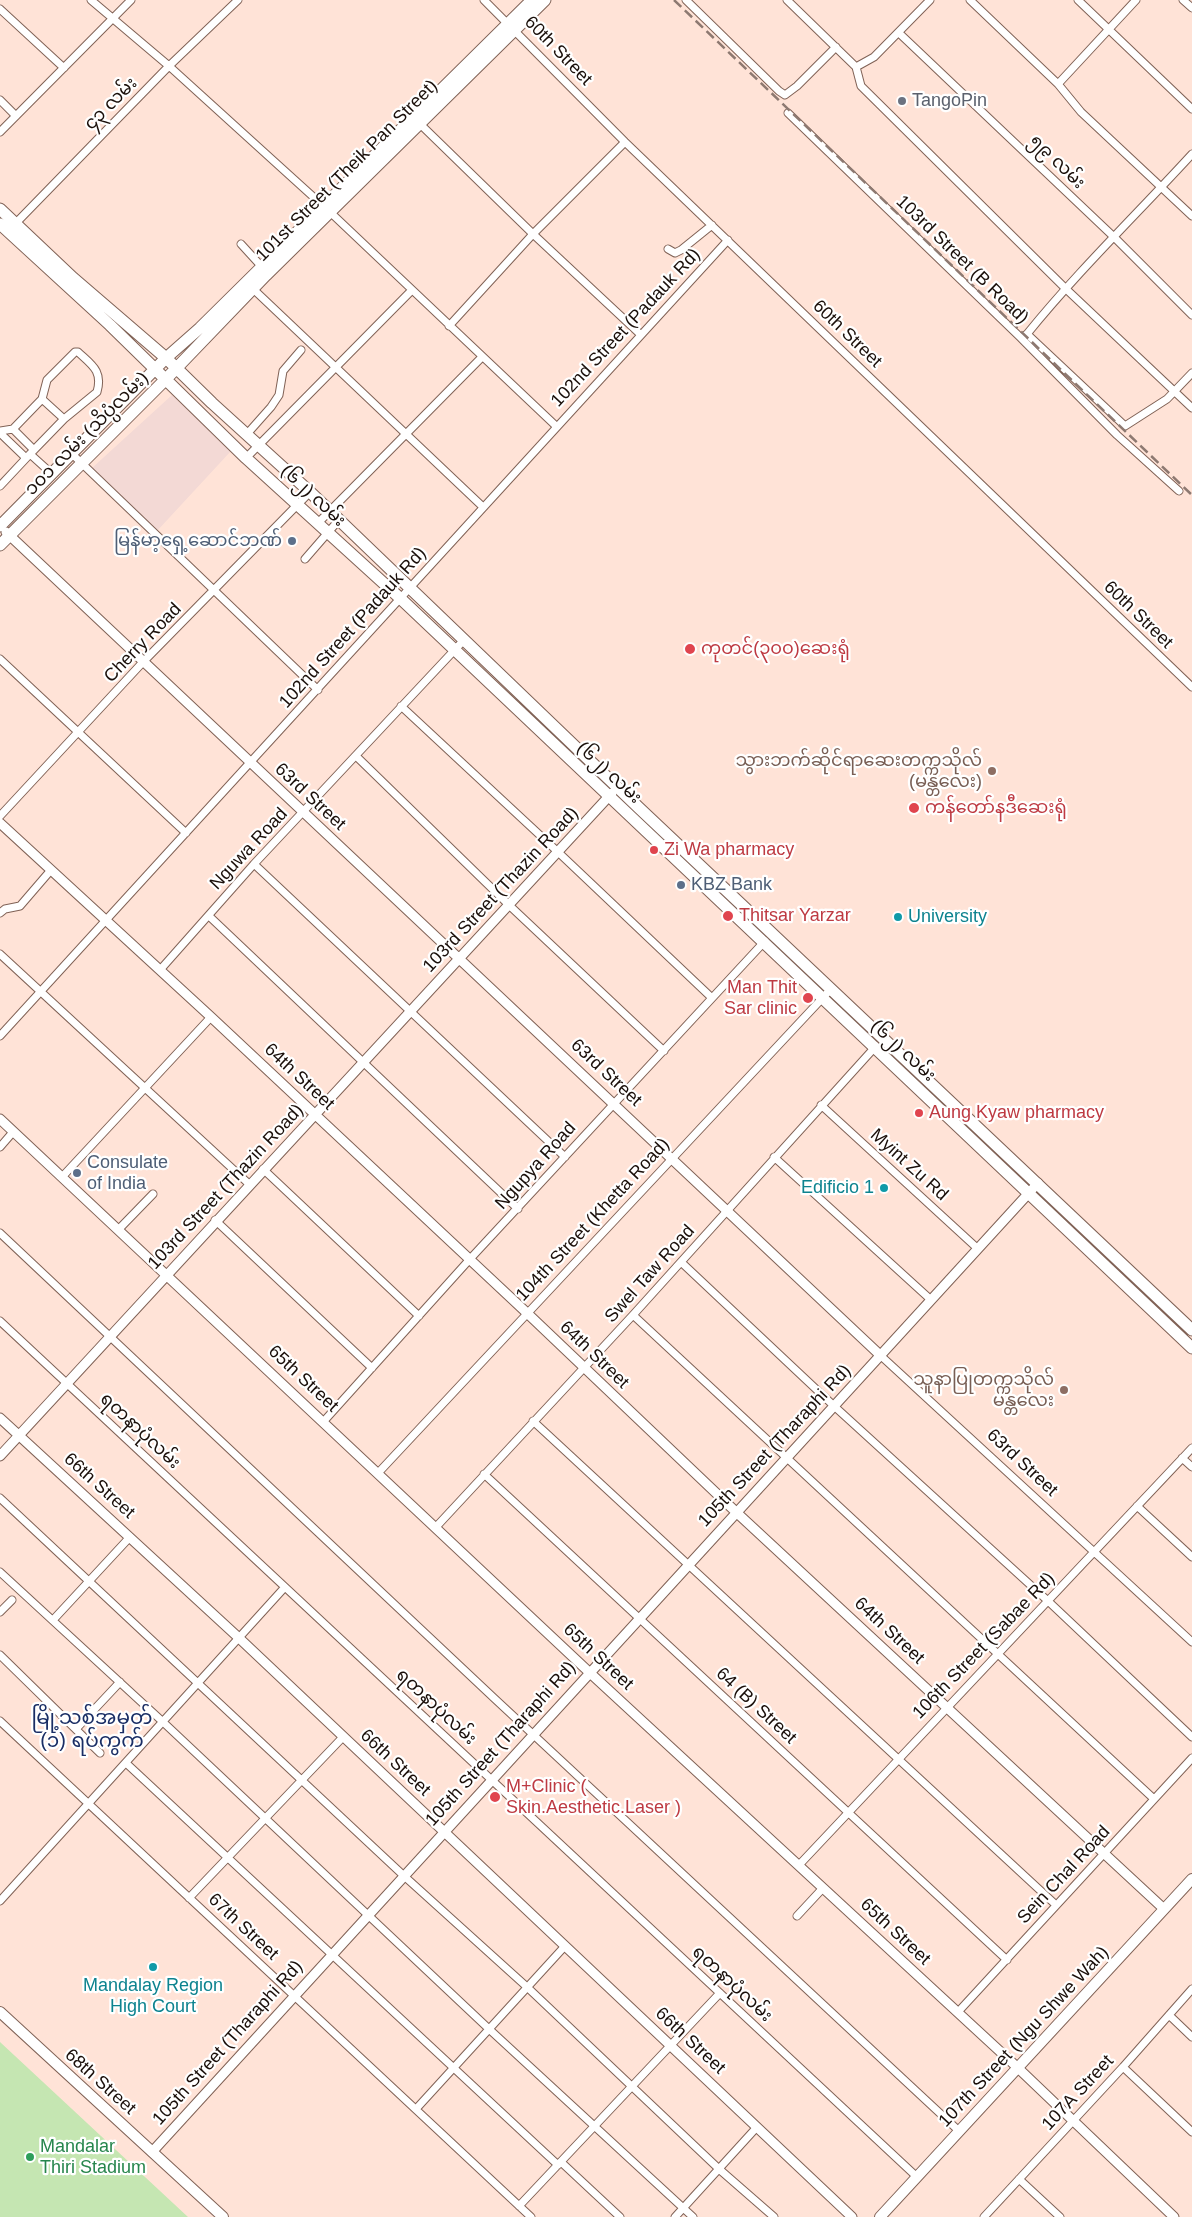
<!DOCTYPE html>
<html>
<head>
<meta charset="utf-8">
<style>
	body { margin:0 }
	canvas { display:block; background:#ffe3d7 }
</style>
</head>
<body>
<canvas width="1192" height="2217"></canvas>
<script>
const c = document.querySelector('canvas').getContext('2d');
c.lineJoin = 'round';
function paint(path, color) {
  c.fillStyle = color;
  c.fill(path, 'evenodd');
}
function stroke(path, color, width, dash) {
  c.strokeStyle = color;
  c.lineWidth = width;
  c.lineCap = dash ? 'butt' : 'round';
  c.setLineDash(dash || []);
  c.stroke(path);
}
function drawText(font, color, halo, rows, align = 'center') {
  c.font = font + ' Arial,"Noto Sans Myanmar",sans-serif';
  c.lineWidth = 4.5;
  c.setLineDash([]);
  c.textBaseline = 'middle';
  c.strokeStyle = halo;
  c.fillStyle = color;
  for (const [text, x, y, turn = 0] of rows) {
    c.save();
    c.translate(x, y);
    c.rotate((+turn || 0) * Math.PI / 180);
    c.textAlign = isNaN(turn) ? turn : align;
    if (halo) c.strokeText(text, 0, 0);
    c.fillText(text, 0, 0);
    c.restore();
  }
}
const commercial = new Path2D(`
	M 172,395 L 231,451 L 157,531 L 92,468 Z`);
const green = new Path2D(`
	M 0,2042 L 188,2217 L 0,2217 Z`);
const minor = new Path2D(`
	M 91,0 L 169,66 L 330,212 L 556,426
	M 484,0 L 625,142 L 1192,687
	M 686,0 L 779,91 L 785,95 L 797,86 L 836,47
	M 787,0 L 856,67
	M 930,0 L 874,57 L 856,67 L 861,86 L 1065,288 L 1192,408
	M 970,0 L 1058,84 L 1081,112 L 1192,216
	M 1078,0 L 1192,109
	M 1183,0 L 1192,8
	M 0,9 L 64,68
	M 899,33 L 1115,238 L 1192,315
	M 1058,84 L 1136,0
	M 0,100 L 16,116
	M 788,113 L 1021,338 L 1027,334 C 1078,271 1137,214 1192,154
	M 418,122 L 533,234 L 640,334
	M 0,132 L 131,0
	M 14,225 L 169,66 L 238,0
	M 241,244 L 262,267
	M 668,249 L 675,253 L 681,250 L 712,225
	M 250,286 L 483,507
	M 449,326 L 533,234 L 625,142
	M 1027,334 L 1125,426 L 1167,399 L 1192,373
	M 1021,338 L 1117,435 L 1179,491
	M 42,399 L 64,419
	M 13,429 L 34,450
	M 0,431 L 13,429 L 42,399 L 47,380 L 75,352 L 78,352 C 92,365 103,371 97,392 L 64,419 L 30,454
	M 0,433 L 26,458
	M 247,434 L 271,407 L 279,395 L 283,371 L 301,350
	M 71,453 L 318,690
	M 246,458 L 411,291
	M 0,486 L 30,454 L 51,473
	M 317,524 L 482,357
	M 305,559 L 338,521
	M 0,659 L 186,833
	M 401,706 L 558,852 L 712,998
	M 356,756 L 510,906 L 664,1051
	M 0,816 L 143,662 L 310,492
	M 254,864 L 565,1157
	M 0,913 L 5,909 L 20,906 L 51,870
	M 209,916 L 518,1209
	M 0,954 L 249,1184
	M 160,970 L 254,864 L 463,641
	M 0,1036 L 728,240
	M 821,1105 L 977,1248
	M 0,1147 L 13,1132
	M 774,1157 L 930,1299
	M 263,1169 L 419,1316
	M 62,1177 L 211,1017
	M 215,1220 L 372,1368
	M 118,1230 L 153,1194
	M 0,1233 L 495,1699 L 959,2131
	M 681,1262 L 834,1406 L 1048,1601 L 1192,1737
	M 633,1315 L 1154,1799
	M 0,1321 L 917,2177
	M 880,1355 L 1192,1642
	M 324,1421 L 470,1259 L 765,941
	M 533,1421 L 1056,1905
	M 1182,1458 L 1192,1467
	M 379,1472 L 830,990
	M 484,1474 L 1007,1960
	M 0,1498 L 403,1875 L 527,1987 L 719,2169 L 774,2217
	M 1137,1506 L 1192,1557
	M 436,1527 L 633,1315 L 876,1046
	M 0,1572 L 163,1722 L 489,2029 L 693,2217
	M 0,1612 L 12,1600
	M 53,1620 L 130,1537
	M 0,1655 L 100,1753
	M 0,1721 L 531,2217
	M 76,1729 L 120,1682
	M 126,1763 L 558,2165
	M 799,1865 L 1192,1448
	M 189,1898 L 343,1737
	M 0,1901 L 285,1587
	M 797,1916 L 823,1888
	M 958,2012 L 1192,1758
	M 1169,2015 L 1192,2037
	M 1123,2067 L 1192,2132
	M 416,2109 L 565,1946
	M 561,2162 L 620,2217
	M 1019,2179 L 1060,2217
	M 519,2206 L 720,1993
	M 675,2217 L 757,2127
	M 984,2217 L 1123,2067 L 1192,1989`);
const tertiary = new Path2D(`
	M 6,532 L 880,1355
	M 0,823 L 211,1017 L 527,1313 L 736,1512 L 1164,1909
	M 0,1119 L 589,1672 L 1018,2068 L 1174,2217
	M 0,1418 L 239,1638 L 852,2217
	M 0,1456 L 612,793
	M 152,2152 L 1038,1183`);
const secondary = new Path2D(`
	M 0,2012 L 223,2217
	M 880,2217 L 1192,1879`);
const primary = new Path2D(`
	M 0,209 L 73,278 L 166,358 L 212,403 L 310,492 L 638,807 L 1192,1330
	M 0,224 L 110,325 L 246,458 L 401,599 L 1192,1348
	M 0,526 L 166,358 L 200,328 L 532,0
	M 0,545 L 166,379 L 266,275 L 545,0`);
const rail = new Path2D(`
	M 674,0 L 1192,495`);
const markers = [
	[902,101,5,"#6b7280"],
	[292,541,5,"#5c6f8a"],
	[690,649,6,"#e0444e"],
	[992,771,5,"#8d6e63"],
	[914,808,6,"#e0444e"],
	[654,850,5,"#e0444e"],
	[681,885,5,"#5c6f8a"],
	[728,916,6,"#e0444e"],
	[898,917,5,"#0f9aa8"],
	[808,998,6,"#e0444e"],
	[919,1113,5,"#e0444e"],
	[77,1173,5,"#5c6f8a"],
	[884,1188,5,"#0f9aa8"],
	[1064,1390,5,"#8d6e63"],
	[495,1797,6,"#e0444e"],
	[153,1967,5,"#0f9aa8"],
	[30,2157,5,"#2e9e5b"]
];
const streetNames = [
	["60th Street",558,51,46],
	["၄၃ လမ်း",111,104,-45],
	["၅၉ လမ်း",1057,162,44],
	["101st Street (Theik Pan Street)",347,171,-45],
	["103rd Street (B Road)",962,260,44],
	["102nd Street (Padauk Rd)",626,328,-47],
	["60th Street",847,334,44],
	["၁၀၁ လမ်း (သိပ္ပံလမ်း)",87,434,-45],
	["(၆၂) လမ်း",313,496,43],
	["60th Street",1138,615,44],
	["102nd Street (Padauk Rd)",353,628,-48],
	["Cherry Road",143,643,-46],
	["(၆၂) လမ်း",609,773,43],
	["63rd Street",310,797,43],
	["Nguwa Road",249,849,-47],
	["103rd Street (Thazin Road)",501,890,-47],
	["(၆၂) လမ်း",903,1051,43],
	["63rd Street",606,1073,43],
	["64th Street",299,1077,43],
	["Myint Zu Rd",909,1165,42],
	["Ngupya Road",536,1166,-48],
	["103rd Street (Thazin Road)",226,1187,-47],
	["104th Street (Khetta Road)",593,1220,-47],
	["Swel Taw Road",650,1274,-48],
	["64th Street",594,1355,44],
	["65th Street",303,1379,43],
	["ရတနာပုံလမ်း",140,1431,43],
	["105th Street (Tharaphi Rd)",775,1446,-47],
	["63rd Street",1022,1463,43],
	["66th Street",99,1486,42],
	["64th Street",889,1631,43],
	["106th Street (Sabae Rd)",984,1646,-46],
	["65th Street",598,1657,43],
	["64 (B) Street",756,1706,43],
	["ရတနာပုံလမ်း",436,1707,43],
	["105th Street (Tharaphi Rd)",501,1744,-48],
	["66th Street",395,1763,43],
	["Sein Chal Road",1064,1875,-47],
	["67th Street",243,1927,43],
	["65th Street",895,1932,43],
	["ရတနာပုံလမ်း",732,1984,43],
	["107th Street (Ngu Shwe Wah)",1024,2037,-47],
	["66th Street",690,2041,43],
	["105th Street (Tharaphi Rd)",228,2043,-48],
	["68th Street",100,2082,42],
	["107A Street",1078,2093,-47]
];
const worshipNames = [
	["TangoPin",912,101]
];
const serviceNames = [
	["မြန်မာ့ရှေ့ဆောင်ဘဏ်",282,541,"right"],
	["KBZ Bank",691,885],
	["Consulate",87,1163],
	["of India",87,1184]
];
const healthNames = [
	["ကုတင်(၃၀၀)ဆေးရုံ",701,649],
	["ကန်တော်နဒီဆေးရုံ",925,808],
	["Zi Wa pharmacy",664,850],
	["Thitsar Yarzar",739,916],
	["Man Thit",797,988,"right"],
	["Sar clinic",797,1009,"right"],
	["Aung Kyaw pharmacy",929,1113],
	["M+Clinic (",506,1787],
	["Skin.Aesthetic.Laser )",506,1808]
];
const educationNames = [
	["သွားဘက်ဆိုင်ရာဆေးတက္ကသိုလ်",982,761],
	["(မန္တလေး)",982,782],
	["သူနာပြုတက္ကသိုလ်",1054,1380],
	["မန္တလေး",1054,1401]
];
const cultureNames = [
	["University",908,917],
	["Edificio 1",874,1188,"right"],
	["Mandalay Region",153,1986,"center"],
	["High Court",153,2007,"center"]
];
const leisureNames = [
	["Mandalar",40,2147],
	["Thiri Stadium",40,2168]
];
const quarterNames = [
	["မြို့သစ်အမှတ်",92,1718],
	["(၁) ရပ်ကွက်",92,1741]
];
paint(commercial, '#f3d9d5');
paint(green, '#c5e6b2');
stroke(minor, '#806256', 9);
stroke(tertiary, '#806256', 11);
stroke(secondary, '#806256', 12);
stroke(primary, '#806256', 13);
stroke(minor, '#fff', 7);
stroke(tertiary, '#fff', 9);
stroke(secondary, '#fff', 10);
stroke(primary, '#fff', 11);
stroke(rail, '#8d7971', 2.5, [10, 5]);
for (const [x, y, r, color] of markers) {
  const dot = new Path2D();
  dot.arc(x, y, r, 0, 2 * Math.PI);
  c.fillStyle = color;
  c.fill(dot);
  stroke(dot, '#fff', 2);
}
drawText('18px', '#1a0f0a', '#fff', streetNames);
drawText('18px', '#5b616d', '#fff', worshipNames, 'left');
drawText('18px', '#4e5e75', '#fff', serviceNames, 'left');
drawText('18px', '#be3a42', '#fff', healthNames, 'left');
drawText('18px', '#785e54', '#fff', educationNames, 'right');
drawText('18px', '#0d838f', '#fff', cultureNames, 'left');
drawText('18px', '#27864d', '#fff', leisureNames, 'left');
drawText('20px', '#1a2e65', '#fff', quarterNames);
</script>
</body>
</html>
